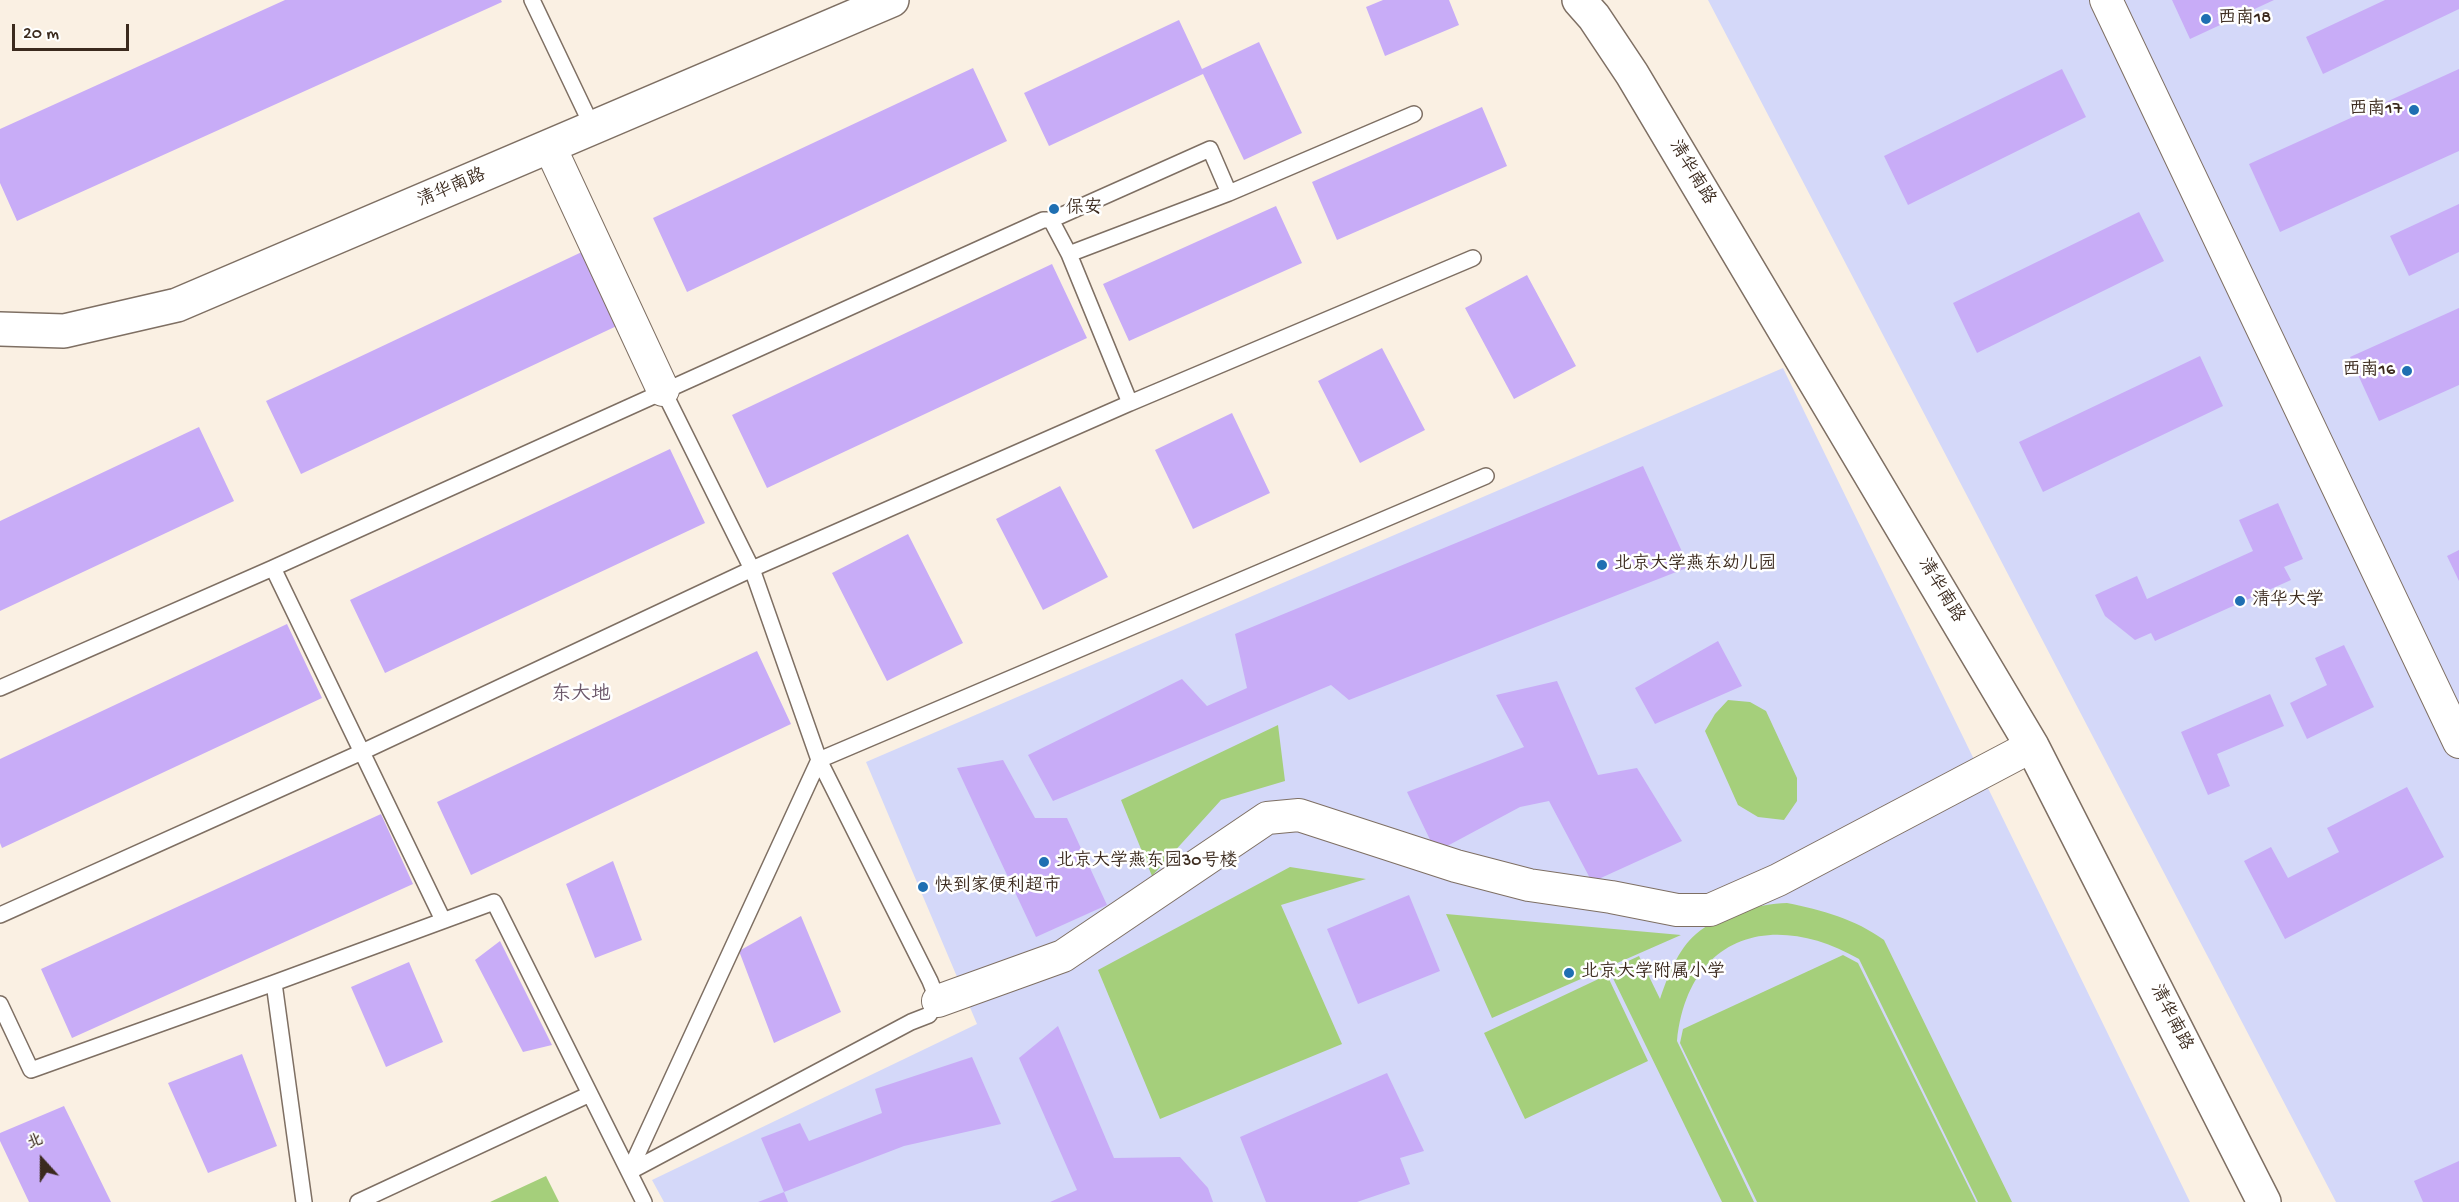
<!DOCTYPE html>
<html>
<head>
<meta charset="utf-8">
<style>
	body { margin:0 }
	#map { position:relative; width:2459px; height:1202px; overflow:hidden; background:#faf0e3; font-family:"Gochi Hand","LXGW WenKai TC",sans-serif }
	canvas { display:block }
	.north { position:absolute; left:12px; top:1130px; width:60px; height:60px; -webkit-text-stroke:4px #fff; paint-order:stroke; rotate:339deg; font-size:16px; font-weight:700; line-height:24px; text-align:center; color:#3b2a1e }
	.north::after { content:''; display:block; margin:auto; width:21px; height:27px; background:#3b2a1e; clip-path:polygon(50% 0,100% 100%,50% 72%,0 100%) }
	.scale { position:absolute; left:12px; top:24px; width:117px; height:27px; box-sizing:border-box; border:3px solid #3b2a1e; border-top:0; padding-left:8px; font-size:18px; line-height:21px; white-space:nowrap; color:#3b2a1e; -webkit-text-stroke:4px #fff; paint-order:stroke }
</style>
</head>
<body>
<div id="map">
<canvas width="2459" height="1202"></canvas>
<div class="north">北</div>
<div class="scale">20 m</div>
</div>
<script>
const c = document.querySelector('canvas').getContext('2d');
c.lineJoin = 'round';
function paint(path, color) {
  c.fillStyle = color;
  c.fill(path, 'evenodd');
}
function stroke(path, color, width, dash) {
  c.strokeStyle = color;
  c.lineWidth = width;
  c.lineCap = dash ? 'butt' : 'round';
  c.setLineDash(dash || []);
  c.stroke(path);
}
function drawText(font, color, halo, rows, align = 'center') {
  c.font = font + ' "Gochi Hand","LXGW WenKai TC",sans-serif';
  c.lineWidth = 5;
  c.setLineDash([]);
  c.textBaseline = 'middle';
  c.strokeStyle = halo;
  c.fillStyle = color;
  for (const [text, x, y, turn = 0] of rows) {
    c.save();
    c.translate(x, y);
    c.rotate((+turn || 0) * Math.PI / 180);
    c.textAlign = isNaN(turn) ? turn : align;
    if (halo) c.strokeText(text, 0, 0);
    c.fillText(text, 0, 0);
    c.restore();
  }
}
const built = new Path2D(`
	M 1708,0 L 2459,0 L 2459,1202 L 2336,1202 Z
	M 1783,368 L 2190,1202 L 664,1202 L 652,1180 L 977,1024 L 866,762 Z`);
const green = new Path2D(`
	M 1728,700 L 1750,702 L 1766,711 L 1797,778 L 1797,801 L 1784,820 L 1758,817 L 1738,805 L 1705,731 L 1715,714 Z
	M 1278,725 L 1285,781 L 1221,800 L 1152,876 L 1121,800 Z
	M 1290,867 L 1366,879 L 1281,905 L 1342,1044 L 1160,1119 L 1098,970 Z
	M 1787,903 C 1822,910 1855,919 1884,940 L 2012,1202 L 1978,1202 L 1859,959 C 1774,910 1688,934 1677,1041 L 1754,1202 L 1722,1202 L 1609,970 L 1639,956 L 1660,999 C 1667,978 1678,949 1696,934 C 1718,915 1758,904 1787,903 Z
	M 1446,914 L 1681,935 L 1492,1018 Z
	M 1843,955 L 1858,963 L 1976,1202 L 1757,1202 L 1680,1043 L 1683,1029 Z
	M 1607,975 L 1648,1061 L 1525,1119 L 1484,1033 Z
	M 546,1176 L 559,1202 L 490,1202 Z`);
const building = new Path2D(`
	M 285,0 L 501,0 L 502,2 L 17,221 L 0,183 L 0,129 Z
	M 1383,0 L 1449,0 L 1459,25 L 1385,56 L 1366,7 Z
	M 2172,0 L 2274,0 L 2190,39 Z
	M 2385,0 L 2459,0 L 2459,9 L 2323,74 L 2306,37 Z
	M 1179,20 L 1202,69 L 1259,42 L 1302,133 L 1244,160 L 1203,74 L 1049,146 L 1024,93 Z
	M 973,68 L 1007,141 L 687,292 L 653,218 Z
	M 2062,69 L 2086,117 L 1908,205 L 1884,156 Z
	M 2459,69 L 2459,151 L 2280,232 L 2249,164 Z
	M 1482,107 L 1507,166 L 1337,240 L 1312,182 Z
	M 2459,204 L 2459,252 L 2409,276 L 2390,236 Z
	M 1276,206 L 1302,263 L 1129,341 L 1103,284 Z
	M 2139,212 L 2164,261 L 1977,353 L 1953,303 Z
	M 586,250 L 621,324 L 301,474 L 266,401 Z
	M 1052,264 L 1087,338 L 767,488 L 732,415 Z
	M 1527,275 L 1576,366 L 1514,399 L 1465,308 Z
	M 2459,308 L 2459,385 L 2379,421 L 2350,357 Z
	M 1382,348 L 1425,430 L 1360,463 L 1318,381 Z
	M 2200,356 L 2223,406 L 2043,492 L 2019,442 Z
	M 1232,413 L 1270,493 L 1193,529 L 1155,450 Z
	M 199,427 L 234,501 L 0,611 L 0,521 Z
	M 670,449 L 705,523 L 385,673 L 350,600 Z
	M 1643,466 L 1689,567 L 1349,700 L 1331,685 L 1053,801 L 1028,755 L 1182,679 L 1207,706 L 1247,688 L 1235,634 Z
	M 1060,486 L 1108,577 L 1043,610 L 996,519 Z
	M 2278,503 L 2303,559 L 2284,567 L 2291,580 L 2155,641 L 2151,633 L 2135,640 L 2105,616 L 2095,595 L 2137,576 L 2147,599 L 2253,551 L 2239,520 Z
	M 908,534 L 963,643 L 887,681 L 832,573 Z
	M 2459,550 L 2459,581 L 2447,556 Z
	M 287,624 L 322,698 L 2,848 L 0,843 L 0,759 Z
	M 1718,641 L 1742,686 L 1655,724 L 1635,688 Z
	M 2344,645 L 2374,707 L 2307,739 L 2290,703 L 2327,685 L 2315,658 Z
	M 757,651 L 791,724 L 471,875 L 437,802 Z
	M 1557,681 L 1598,775 L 1637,768 L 1682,841 L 1592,882 L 1549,801 L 1520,807 L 1436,852 L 1407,792 L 1524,747 L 1496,695 Z
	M 2270,694 L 2284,726 L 2217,754 L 2230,786 L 2208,795 L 2181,732 Z
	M 1003,760 L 1035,818 L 1067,818 L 1107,905 L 1036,937 L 957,768 Z
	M 2407,787 L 2444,857 L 2285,939 L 2244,861 L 2271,847 L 2288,878 L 2339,852 L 2327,828 Z
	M 381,814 L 413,884 L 72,1038 L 41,969 Z
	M 613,861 L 642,940 L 595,958 L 566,884 Z
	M 1409,895 L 1440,971 L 1358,1004 L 1327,929 Z
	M 801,916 L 841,1012 L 774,1043 L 739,951 Z
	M 500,941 L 552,1045 L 523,1052 L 475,960 Z
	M 409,962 L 443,1042 L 386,1067 L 351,987 Z
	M 1058,1026 L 1114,1158 L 1180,1157 L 1208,1188 L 1213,1202 L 1050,1202 L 1077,1190 L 1019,1058 Z
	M 242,1054 L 277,1146 L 208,1173 L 168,1083 Z
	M 972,1057 L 1001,1124 L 904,1146 L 784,1192 L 761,1138 L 800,1123 L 809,1141 L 882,1113 L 875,1089 Z
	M 1387,1073 L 1424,1151 L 1400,1158 L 1410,1184 L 1357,1202 L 1266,1202 L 1240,1137 Z
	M 64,1106 L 111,1202 L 29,1202 L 0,1141 L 0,1133 Z
	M 2459,1161 L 2459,1202 L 2423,1202 L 2414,1181 Z
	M 784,1192 L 788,1202 L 758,1202 Z`);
const service = new Path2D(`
	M 532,0 L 593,128
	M 1051,220 L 1210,149 L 1229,193
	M 1069,254 L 1229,193 L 1414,114
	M 1130,403 L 1473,258
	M 273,568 L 1043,220 L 1051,220 L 1069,254 L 1130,403 L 752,569 L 663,390
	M 0,688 L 273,568 L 443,920
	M 0,915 L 362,752 L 752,569 L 819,760 L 1486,476
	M 274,983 L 304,1202
	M 0,1004 L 31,1070 L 274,983 L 494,902 L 644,1202
	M 629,1172 L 911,1022 L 929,1015 L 938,1001 L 930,981 L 819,760
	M 629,1172 L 819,760
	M 358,1202 L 590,1094`);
const minor = new Path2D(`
	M 2106,0 L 2459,742
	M 550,147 L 663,390
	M 938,1001 L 1063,956 L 1267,818 L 1299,815 L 1456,866 L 1529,885 L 1611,897 L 1677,910 L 1710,910 L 1778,880 L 2032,746`);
const tertiary = new Path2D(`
	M 1579,0 L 1594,17 L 1632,74 L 2032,746 L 2264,1202
	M 0,329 L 64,331 L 177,305 L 892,0`);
const markers = [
	[2206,19,6,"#1f6fb2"],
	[2414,110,6,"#1f6fb2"],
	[1054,209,6,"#1f6fb2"],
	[2407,371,6,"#1f6fb2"],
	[1602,565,6,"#1f6fb2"],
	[2240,601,6,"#1f6fb2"],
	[1044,862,6,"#1f6fb2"],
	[923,887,6,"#1f6fb2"],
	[1569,973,6,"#1f6fb2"]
];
const poiNames = [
	["西南18",2218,19],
	["西南17",2402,110,"right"],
	["保安",1066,209],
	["西南16",2395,371,"right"],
	["北京大学燕东幼儿园",1614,565],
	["清华大学",2252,601],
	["北京大学燕东园30号楼",1056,862],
	["快到家便利超市",935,887],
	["北京大学附属小学",1581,973]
];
const streetNames = [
	["清华南路",1691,173,59],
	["清华南路",452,189,-23],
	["清华南路",1940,591,59],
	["清华南路",2170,1018,63]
];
const neighbourhoodNames = [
	["东大地",581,696]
];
paint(built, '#d4d8f9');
paint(green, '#a5cf7b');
paint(building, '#c8acf7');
stroke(service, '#7e6f63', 18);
stroke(minor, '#7e6f63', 34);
stroke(tertiary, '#7e6f63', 36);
stroke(service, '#fff', 15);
stroke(minor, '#fff', 32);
stroke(tertiary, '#fff', 33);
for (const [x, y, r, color] of markers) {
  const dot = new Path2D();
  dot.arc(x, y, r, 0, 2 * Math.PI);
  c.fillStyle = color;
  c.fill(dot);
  stroke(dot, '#fff', 2);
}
drawText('18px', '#3b2a1e', '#fff', poiNames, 'left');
drawText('18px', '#3b2a1e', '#fff', streetNames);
drawText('20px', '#6c586a', '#fff', neighbourhoodNames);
</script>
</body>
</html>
